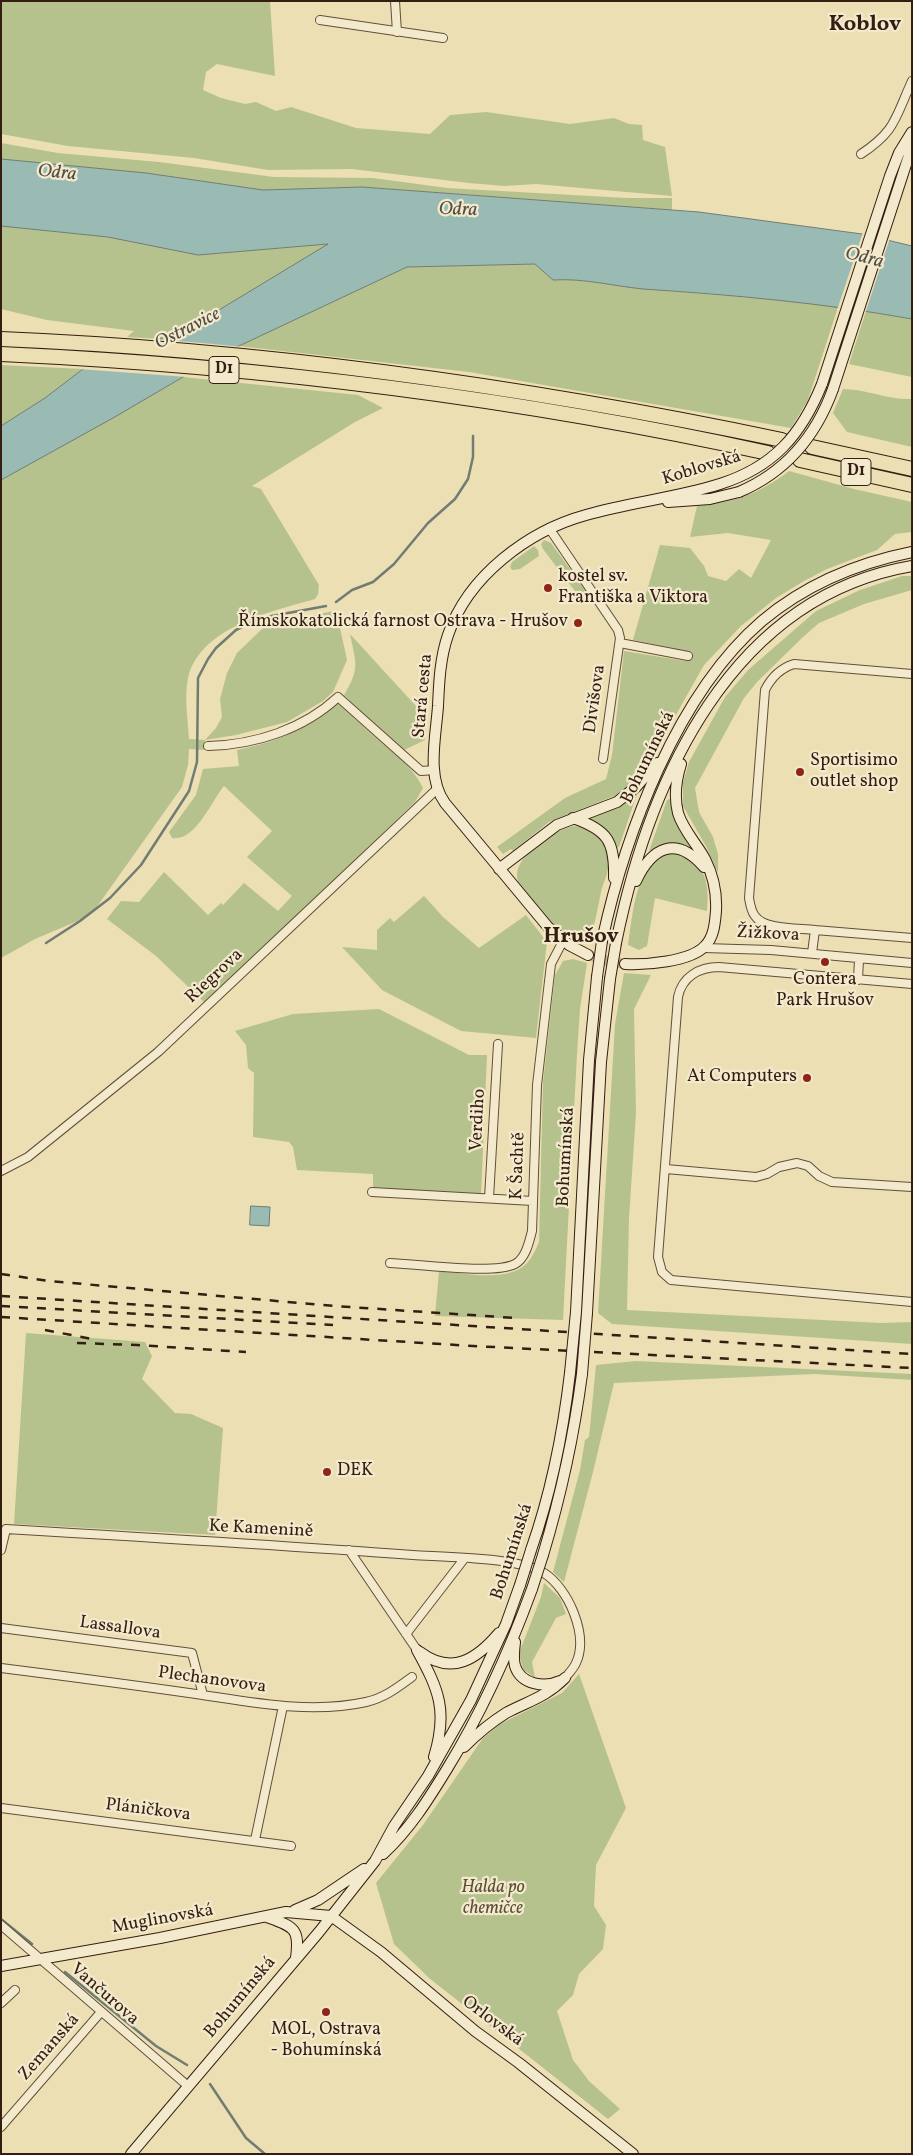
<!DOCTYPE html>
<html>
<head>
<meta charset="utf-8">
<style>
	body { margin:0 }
	#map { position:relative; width:913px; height:2155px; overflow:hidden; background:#ecdfb3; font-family:Vollkorn,serif }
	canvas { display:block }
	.frame { position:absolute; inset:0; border:2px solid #341e11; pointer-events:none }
</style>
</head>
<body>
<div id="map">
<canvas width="913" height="2155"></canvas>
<div class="frame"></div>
</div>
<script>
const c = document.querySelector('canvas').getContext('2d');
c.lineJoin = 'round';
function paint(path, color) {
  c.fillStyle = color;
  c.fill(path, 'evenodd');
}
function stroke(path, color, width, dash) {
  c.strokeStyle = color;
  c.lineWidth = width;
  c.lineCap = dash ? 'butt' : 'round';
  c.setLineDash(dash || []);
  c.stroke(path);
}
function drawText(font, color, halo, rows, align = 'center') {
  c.font = font + ' Vollkorn,serif';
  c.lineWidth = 4.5;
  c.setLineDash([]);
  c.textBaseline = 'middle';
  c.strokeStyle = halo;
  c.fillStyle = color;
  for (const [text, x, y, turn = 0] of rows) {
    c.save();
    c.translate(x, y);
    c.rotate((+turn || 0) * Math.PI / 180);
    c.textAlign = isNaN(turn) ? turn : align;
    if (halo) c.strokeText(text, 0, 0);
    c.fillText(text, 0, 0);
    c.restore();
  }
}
const green = new Path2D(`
	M 1,1 L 270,1 L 275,76 L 217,64 L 206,72 L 203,90 L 221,98 L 245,104 L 256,102 L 276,111 L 291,107 L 356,128 L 430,134 L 450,115 L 486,112 L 570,124 L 614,118 L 629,124 L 642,125 L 643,140 L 665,147 L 672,196 L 536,184 L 504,186 L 469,183 L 352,169 L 268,170 L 194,158 L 68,146 L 1,134 Z
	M 1,143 L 58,153 L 159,162 L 274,177 L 373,178 L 447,188 L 627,198 L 672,198 L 672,210 L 363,187 L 263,190 L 146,173 L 1,159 Z
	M 1,226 L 108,237 L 198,255 L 329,244 L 214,313 L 160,339 L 127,337 L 134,331 L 47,320 L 1,309 Z
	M 536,264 L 553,280 C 582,278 611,285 640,288 C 706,295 772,297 838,307 L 808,400 L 791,428 L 469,372 L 238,346 L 407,267 Z
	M 866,311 L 912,319 L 912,377 L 849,364 Z
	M 1,365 L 83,369 L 45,398 L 1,426 Z
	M 183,377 L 358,395 L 383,408 L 355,422 L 252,486 L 261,489 L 319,585 L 318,594 L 315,599 C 273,611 200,627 188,678 C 184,698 188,720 189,739 L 205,740 L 216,728 L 222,717 L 220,699 L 227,673 L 237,653 L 264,627 L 333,611 L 340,628 L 347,660 L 333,692 L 323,701 L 287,722 L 236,735 L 205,740 L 204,750 L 189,749 L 188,765 L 182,787 L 96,908 L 87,917 L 35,939 L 1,958 L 1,480 Z
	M 843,389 C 866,389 888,400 912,399 L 912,447 L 847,432 L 833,413 Z
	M 789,471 L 854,489 L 912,502 L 912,532 L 895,534 L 877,550 L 827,569 L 804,581 L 776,598 L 741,626 L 704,665 L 650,761 L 634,782 L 614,796 L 549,822 L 513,851 L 511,849 L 503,854 L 497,847 L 565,798 L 606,779 L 612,755 L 624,651 L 685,661 L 691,652 L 633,640 L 660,545 L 690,548 L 704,566 L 708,576 L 726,581 L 739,569 L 751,578 L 771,540 L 728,533 L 690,537 L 697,506 C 734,502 759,494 789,471 Z
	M 544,540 L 551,543 L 591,598 L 584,603 L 543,549 L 541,544 Z
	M 534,546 L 538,550 L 539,556 L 520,569 L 512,570 L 510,567 L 512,562 Z
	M 902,576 L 912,576 L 912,590 L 864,604 L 819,623 L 802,638 L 758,681 L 744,698 L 695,788 L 699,812 L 713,837 L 718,854 L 718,873 L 707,848 L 683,806 L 683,782 L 689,762 L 725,697 L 748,670 L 816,611 L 860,590 Z
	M 350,634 L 426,717 L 425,740 L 402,751 L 344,695 C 360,669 356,663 350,634 Z
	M 337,703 C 350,714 362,726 375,737 C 394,754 412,765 423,788 L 415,802 L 273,939 L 204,1002 L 156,956 L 107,919 L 121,901 L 139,902 L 164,872 L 208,915 L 221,903 L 223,905 L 244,883 L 278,911 L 292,896 L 247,857 L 272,831 L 224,786 C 211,802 195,842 172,838 L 169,832 L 196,795 L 203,769 L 239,766 L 237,750 C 279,741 305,730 337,703 Z
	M 637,794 L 619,847 L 615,848 L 586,819 L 618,806 Z
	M 670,799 L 675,821 L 692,849 C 677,842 663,843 649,851 L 667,800 Z
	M 573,826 C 594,827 609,840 609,862 C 609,872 603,883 601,892 C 598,909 594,925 590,942 C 587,942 582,942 579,941 C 561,935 516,895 517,875 C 517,854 555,830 573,826 Z
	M 668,853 C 704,858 710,878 707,911 L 655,898 L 647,946 L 639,950 L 628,945 C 632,919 634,885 651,863 C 655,859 663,856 668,853 Z
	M 424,896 L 443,917 L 479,948 L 526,915 L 547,942 L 536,1038 L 461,1031 L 382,990 L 342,947 L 377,950 L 377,930 L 390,918 L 394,922 Z
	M 573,959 L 587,963 L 580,1009 L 577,1054 L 563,1320 L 435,1316 L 439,1271 C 463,1273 499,1281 521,1268 C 530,1263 535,1251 539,1242 L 543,1082 L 555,975 L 563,961 Z
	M 624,973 L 651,975 L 634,1009 L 636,1113 L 629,1218 L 627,1310 L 881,1323 L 912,1322 L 912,1344 L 612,1324 L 598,1313 L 615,1024 Z
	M 379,1009 L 469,1055 L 487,1055 L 481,1196 L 373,1189 L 373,1174 L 297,1170 L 293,1147 L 289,1142 L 253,1137 L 254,1073 L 248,1068 L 246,1045 L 235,1031 L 293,1014 Z
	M 26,1333 L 145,1342 L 152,1356 L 142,1379 L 175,1413 L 191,1414 L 223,1428 L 215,1535 L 14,1524 Z
	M 636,1361 L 912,1374 L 912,1380 L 815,1374 L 614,1383 L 593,1472 L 564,1582 L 553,1572 L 580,1470 L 585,1440 L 589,1437 L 596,1365 Z
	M 544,1583 L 560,1598 L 566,1614 L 556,1618 L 532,1662 L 535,1678 L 523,1669 L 519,1653 L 541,1597 Z
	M 579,1674 L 626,1808 L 596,1865 L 594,1906 L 606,1925 L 603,1949 L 579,1974 L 573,1995 L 557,2011 L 573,2060 L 589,2081 L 620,2109 L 608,2119 L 429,1978 L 394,1944 L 376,1883 L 423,1825 L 483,1738 L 500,1724 L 562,1693 Z`);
const water = new Path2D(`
	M 1,159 L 146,173 L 263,190 L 362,187 L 699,212 L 862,234 L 912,246 L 912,319 C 823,303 734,295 643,289 C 613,286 584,278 553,280 L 535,264 L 407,267 L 224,353 L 113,418 L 1,480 L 1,426 L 45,398 L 83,369 L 160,339 L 214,313 L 328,244 L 198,255 L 108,237 L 1,226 Z
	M 251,1206 L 270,1207 L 269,1226 L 250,1225 Z`);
const pier = new Path2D(`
	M 863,232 L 890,238 L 865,314 L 837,310 Z
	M 155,339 L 202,343 L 243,347 L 187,377 L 79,369 Z`);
const stream = new Path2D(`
	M 336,602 L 352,590 L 373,582 L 394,564 L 428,523 L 455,499 L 468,479 L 473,457 L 473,436
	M 46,943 L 80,921 L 110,898 L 141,865 L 189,791 L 197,762 L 198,678 L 208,659 L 216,648 L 236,630 L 261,618 L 326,606
	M 1,1919 L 32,1944
	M 65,1972 L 156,2046 L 187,2065
	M 210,2084 L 246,2138 L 265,2154`);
const secondaryTunnel = new Path2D(`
	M 588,955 L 608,961 L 625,964`);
const street = new Path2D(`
	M 395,1 L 397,32
	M 320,20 L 443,38
	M 861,154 C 896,131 895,118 912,81
	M 549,528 L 618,630 L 620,638 L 603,759
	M 620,643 L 688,656
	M 208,746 C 255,745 304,729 338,697 L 421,771 L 435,770
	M 815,930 L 912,938
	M 704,948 L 771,950 L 912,963
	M 812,953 L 815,930 C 800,928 764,930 755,916 C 751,911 750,904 749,898 L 765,690 C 771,678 781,668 794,664 L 912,674
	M 858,980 L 859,959
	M 912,984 L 719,967 C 699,967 682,977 678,997 L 658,1257 L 662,1272 L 671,1280 L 912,1302
	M 666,1169 L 756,1177 L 767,1174 L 779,1167 L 797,1163 L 808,1166 L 819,1176 L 832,1182 L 912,1187
	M 1,1171 L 28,1157 L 158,1052 L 437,789
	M 372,1192 L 533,1201
	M 489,1198 L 498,1044
	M 390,1263 C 417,1264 494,1275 515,1264 C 526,1258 529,1242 532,1231 L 537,1085 L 551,964 L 563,941
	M 1,1550 L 6,1529 C 142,1537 278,1545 413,1555 C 446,1557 517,1557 544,1573 C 568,1588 589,1635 576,1663 C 574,1668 569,1673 565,1678
	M 349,1550 L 417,1650
	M 1,1628 L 192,1653 L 203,1695
	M 406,1634 L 464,1559
	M 1,1668 C 64,1676 126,1684 189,1693 C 246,1701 308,1715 366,1702 C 384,1698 397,1688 412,1677
	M 1,1808 L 291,1846
	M 255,1840 L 283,1706
	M 1,1925 L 188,2086
	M 1,2003 L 15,1990
	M 1,2127 L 101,2012`);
const secondary = new Path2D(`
	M 822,384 L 890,176 L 899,153 L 912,132
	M 833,389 L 912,146
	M 668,502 L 710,499 L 739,492
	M 573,818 C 608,830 615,842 614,878
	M 499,869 L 557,825 L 617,802 L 636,787 L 657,763
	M 636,881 C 652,847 676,835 704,867
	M 602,941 C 625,834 677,694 762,621 C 805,585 857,563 912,552
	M 616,943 C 649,781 730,597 912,566
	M 588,955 L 569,945 L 548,927 L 445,803 C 426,777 436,736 438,706 C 439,683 440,658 448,635 C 468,576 528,531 586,515 C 630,502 676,498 720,484
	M 625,964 C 645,965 690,962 705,946 C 714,937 715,923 716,911 C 717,893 713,875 705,859 C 697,844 683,830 678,813 C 674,797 676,780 681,764
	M 576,1312 L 589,1060 L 597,977
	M 587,1313 L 601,1062 L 610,979
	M 531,1550 C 551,1493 563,1433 570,1373
	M 543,1555 C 561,1495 574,1436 582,1374
	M 515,1642 C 514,1650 513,1659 515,1666 C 521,1685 545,1688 560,1681
	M 417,1650 C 439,1690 448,1711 434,1757
	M 420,1652 C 452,1676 477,1659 499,1633
	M 464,1747 C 477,1734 490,1723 506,1713 C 529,1701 546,1697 565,1678
	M 383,1854 C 410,1829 428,1800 447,1769 C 482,1712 509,1652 532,1589
	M 295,1910 L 318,1900 L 364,1869
	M 267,1917 C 294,1927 300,1928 296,1958
	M 1,1966 L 160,1938 L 286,1912 L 331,1916 L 381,1952 L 475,2031 L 519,2063 L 633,2154
	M 131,2154 L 319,1932 L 375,1861 L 394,1826 L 428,1776 L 471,1700 L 506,1624 L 520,1585`);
const highway = new Path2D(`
	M 1,339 C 264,350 525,386 782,440
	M 1,354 C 258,366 517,398 768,453
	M 812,447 L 912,469
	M 800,460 L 912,485`);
const rail = new Path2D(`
	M 1,1274 L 49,1281 L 334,1306 L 516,1318
	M 1,1296 L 912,1354
	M 1,1306 L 333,1325
	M 1,1317 L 473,1346 L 912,1368
	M 45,1330 L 92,1339
	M 77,1343 L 137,1345 L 246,1352`);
const secondaryBridge = new Path2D(`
	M 720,484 C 773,467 801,436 822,384
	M 739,492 C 786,472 816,436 833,389
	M 597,977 L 602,941
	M 610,979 L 616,943
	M 570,1373 L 576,1312
	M 582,1374 L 587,1313
	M 520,1585 L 531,1550
	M 532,1589 L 543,1555`);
const markers = [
	[548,588,5,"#8f2418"],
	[578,623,5,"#8f2418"],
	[800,772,5,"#8f2418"],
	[825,962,5,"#8f2418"],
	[807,1078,5,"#8f2418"],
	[327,1472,5,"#8f2418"],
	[326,2012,5,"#8f2418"]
];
const shields = [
	[224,370,30],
	[856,472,30]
];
const shieldNames = [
	["D1",224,370],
	["D1",856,472]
];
const streetNames = [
	["Koblovská",702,469,-17],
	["Stará cesta",424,696,-85],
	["Divišova",596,699,-82],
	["Bohumínská",649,758,-64],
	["Žižkova",768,935,3],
	["Riegrova",215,977,-43],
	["Verdiho",479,1120,-87],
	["Bohumínská",567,1157,-87],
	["K Šachtě",519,1166,-88],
	["Ke Kamenině",261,1530,3],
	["Bohumínská",513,1552,-72],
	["Lassallova",120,1629,8],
	["Plechanovova",212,1681,8],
	["Pláničkova",148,1811,7],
	["Muglinovská",163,1920,-10],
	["Vančurova",104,1995,41],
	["Bohumínská",241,1998,-50],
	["Orlovská",492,2022,37],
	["Zemanská",50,2048,-49]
];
const poiNames = [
	["kostel sv.",558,578],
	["Františka a Viktora",558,599],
	["Římskokatolická farnost Ostrava - Hrušov",568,623,"right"],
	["Sportisimo",810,762],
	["outlet shop",810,783],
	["Contera",825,981,"center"],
	["Park Hrušov",825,1002,"center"],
	["At Computers",797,1078,"right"],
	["DEK",337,1472],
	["MOL, Ostrava",326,2031,"center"],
	["- Bohumínská",326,2052,"center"]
];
const parkNames = [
	["Halda po",493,1889],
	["chemičce",493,1910]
];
const waterNames = [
	["Odra",57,174,6],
	["Odra",458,211,2],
	["Odra",864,259,14],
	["Ostravice",188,330,-27]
];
const districtNames = [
	["Koblov",865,26],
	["Hrušov",581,938]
];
paint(green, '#b6c28e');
paint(water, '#9abbb4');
stroke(water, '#717c73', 1);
paint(pier, '#ecdfb3');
stroke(stream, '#717c73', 2.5);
stroke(secondaryTunnel, '#c7b893', 10, [10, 5]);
stroke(street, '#624e3a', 10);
stroke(secondary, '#341e11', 12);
stroke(highway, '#341e11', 16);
stroke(street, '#f3eace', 8);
stroke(secondary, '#f3eace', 10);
stroke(highway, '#ecdfb3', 14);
stroke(rail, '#341e11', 2.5, [9, 9]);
stroke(secondaryBridge, '#341e11', 12, []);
stroke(secondaryBridge, '#f3eace', 10);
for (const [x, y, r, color] of markers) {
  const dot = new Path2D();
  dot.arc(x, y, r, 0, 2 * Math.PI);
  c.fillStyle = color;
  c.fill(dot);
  stroke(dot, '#f3eace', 2);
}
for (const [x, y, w] of shields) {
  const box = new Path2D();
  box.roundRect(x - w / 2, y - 13.5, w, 27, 4);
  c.fillStyle = '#f3eace';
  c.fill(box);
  stroke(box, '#341e11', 1);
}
drawText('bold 16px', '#341e11', null, shieldNames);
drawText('18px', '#341e11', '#f3eace', streetNames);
drawText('18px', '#341e11', '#f3eace', poiNames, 'left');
drawText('italic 18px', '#5b4f36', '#f3eace', parkNames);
drawText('italic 19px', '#534d42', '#f3eace', waterNames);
drawText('bold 22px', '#341e11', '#f3eace', districtNames);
</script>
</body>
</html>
